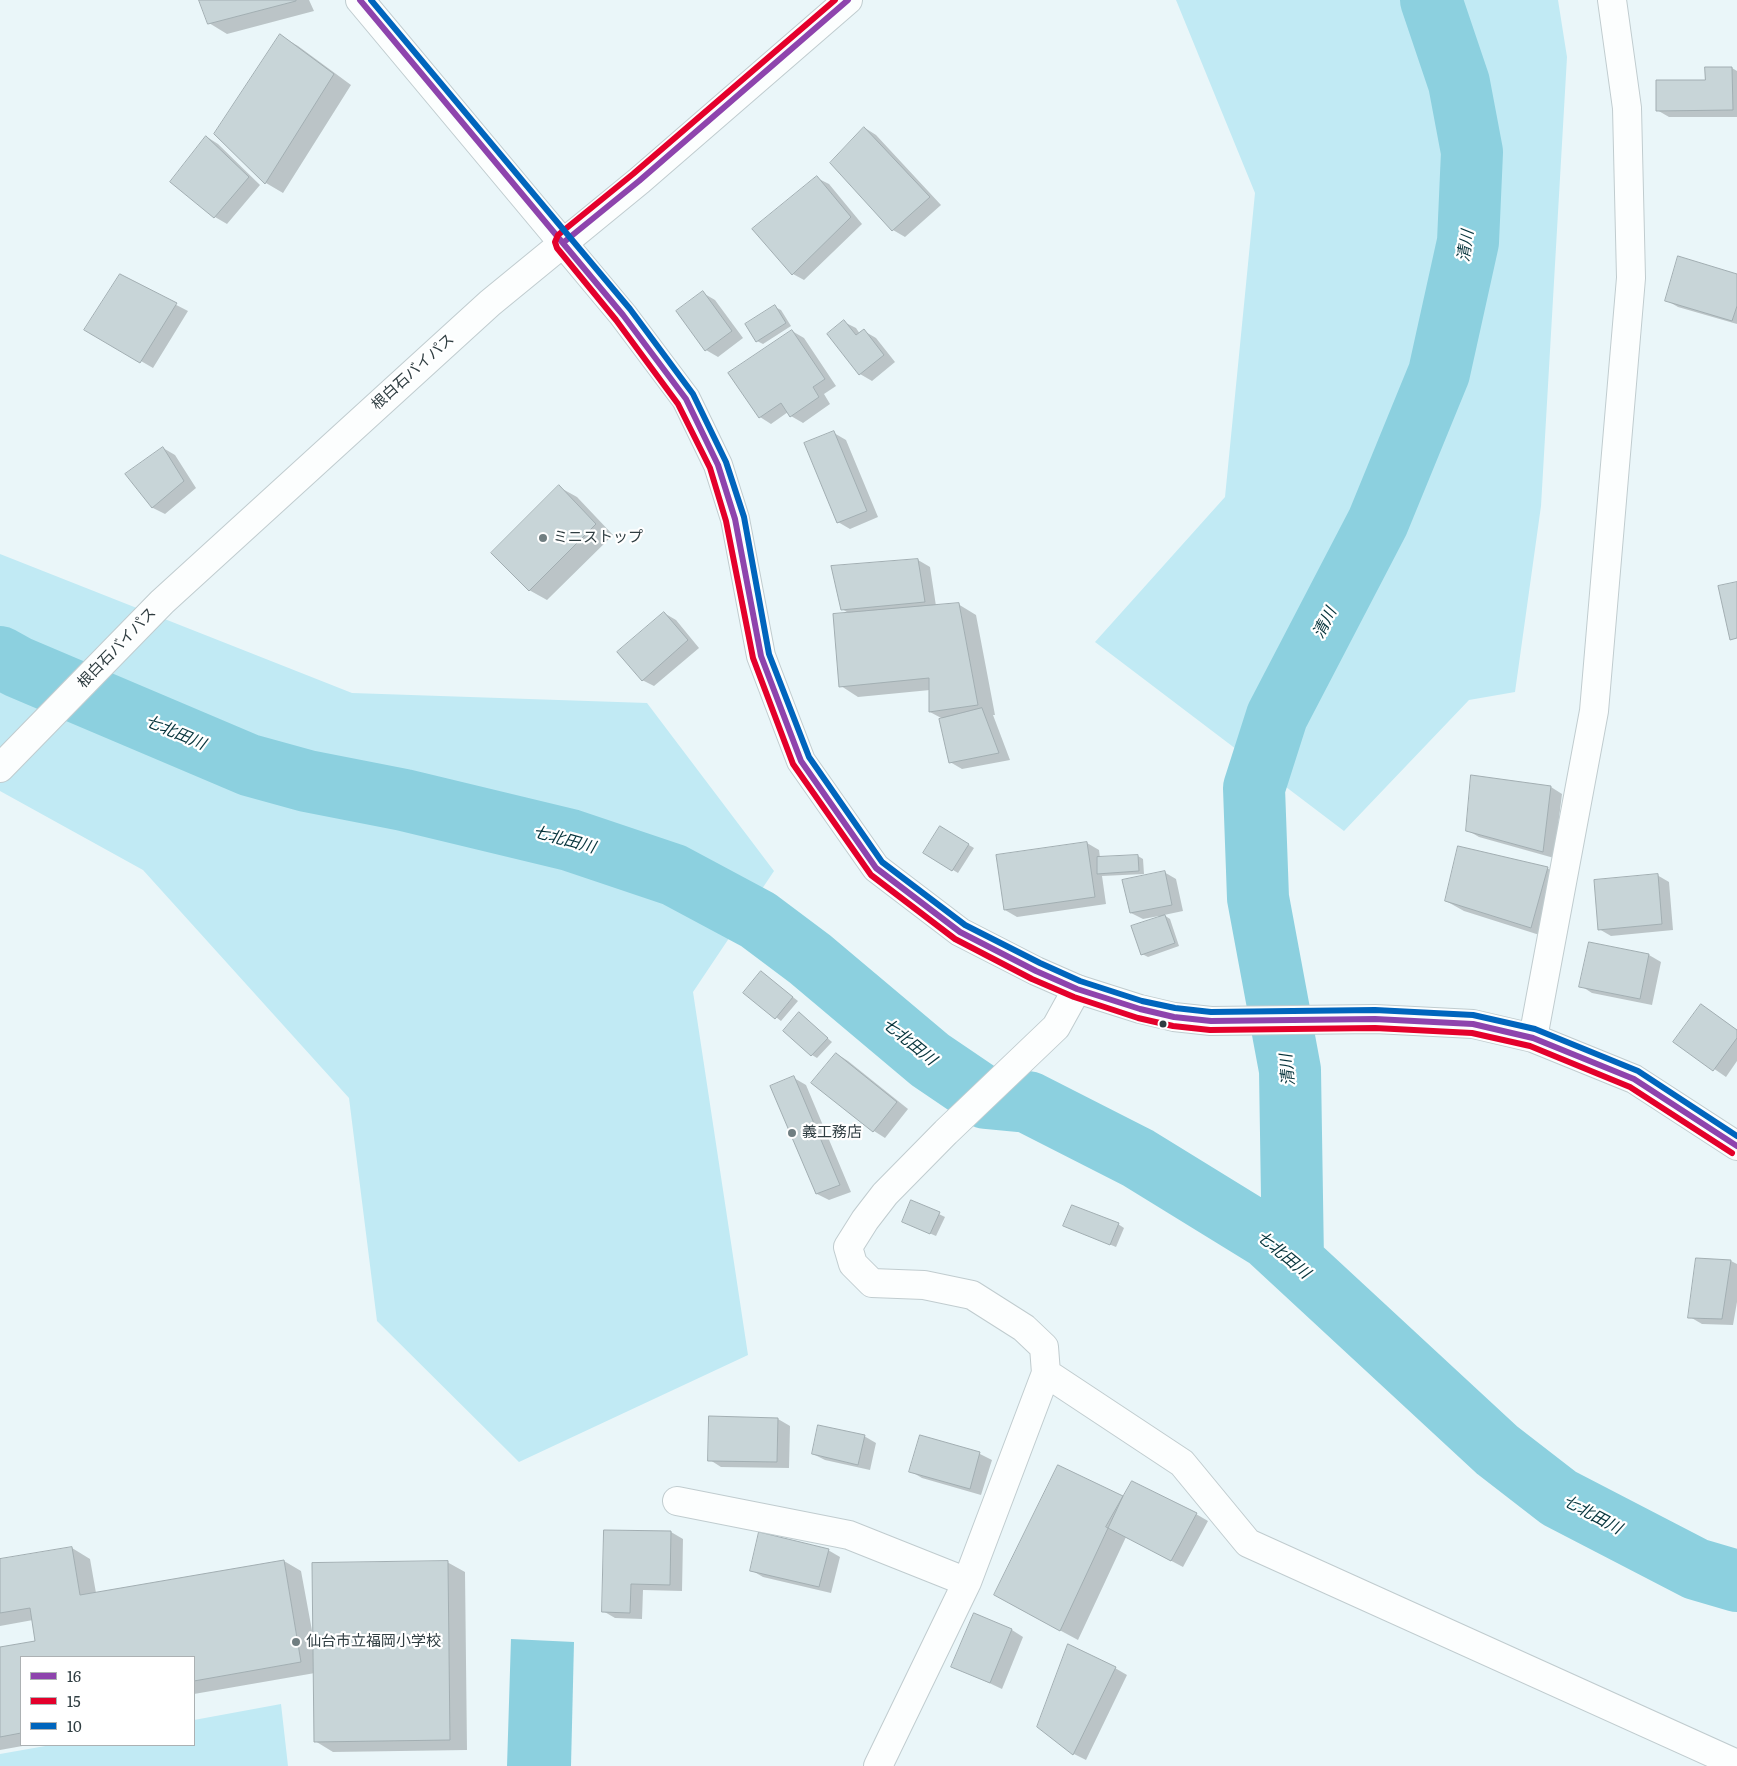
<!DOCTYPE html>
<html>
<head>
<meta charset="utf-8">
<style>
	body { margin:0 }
	#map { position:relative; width:1737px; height:1766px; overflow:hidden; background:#eaf6f9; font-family:Literata,serif }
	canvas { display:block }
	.legend { position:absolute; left:20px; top:1656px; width:175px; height:90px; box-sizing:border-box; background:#fff; border:1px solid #acb1b3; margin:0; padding:6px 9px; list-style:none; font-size:15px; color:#2f3d41 }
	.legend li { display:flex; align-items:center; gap:10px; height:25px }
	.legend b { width:25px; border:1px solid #acb1b3 }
</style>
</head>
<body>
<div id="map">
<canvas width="1737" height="1766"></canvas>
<ul class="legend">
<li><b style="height:6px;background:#8e44ad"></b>16</li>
<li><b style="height:6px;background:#e4002b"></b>15</li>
<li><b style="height:6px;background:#0065bd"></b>10</li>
</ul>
</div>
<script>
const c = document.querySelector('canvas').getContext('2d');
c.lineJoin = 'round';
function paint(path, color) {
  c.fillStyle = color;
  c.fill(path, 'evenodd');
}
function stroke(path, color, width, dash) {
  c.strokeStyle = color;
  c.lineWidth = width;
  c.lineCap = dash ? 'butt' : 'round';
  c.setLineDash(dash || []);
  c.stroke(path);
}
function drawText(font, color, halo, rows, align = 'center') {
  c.font = font + ' Literata,"Noto Sans JP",serif';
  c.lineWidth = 4.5;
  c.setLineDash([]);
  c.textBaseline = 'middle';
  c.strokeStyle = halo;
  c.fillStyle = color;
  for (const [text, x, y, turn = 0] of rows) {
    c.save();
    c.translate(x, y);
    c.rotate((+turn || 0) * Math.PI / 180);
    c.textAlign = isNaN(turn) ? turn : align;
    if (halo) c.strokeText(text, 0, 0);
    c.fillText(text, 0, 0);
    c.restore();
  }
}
const green = new Path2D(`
	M 1176,0 L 1558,0 L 1567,57 L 1541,506 L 1515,692 L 1469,700 L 1344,831 L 1095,642 L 1225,497 L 1255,193 Z
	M 0,554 L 352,693 L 647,703 L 774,871 L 693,992 L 748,1355 L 519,1462 L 377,1321 L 349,1098 L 143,870 L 0,791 Z
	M 281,1704 L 288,1766 L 0,1766 L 0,1754 L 51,1745 L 194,1745 L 194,1720 Z`);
const water = new Path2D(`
	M 511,1639 L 574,1642 L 571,1766 L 507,1766 Z`);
const shadow = new Path2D(`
	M 200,0 L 309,0 L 314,11 L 227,34 L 209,23 Z
	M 281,36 L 298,46 L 351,85 L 283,193 L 266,183 Z
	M 1706,68 L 1732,68 L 1737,71 L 1737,117 L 1669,117 L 1657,110 L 1706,81 Z
	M 865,128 L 876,135 L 941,205 L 905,237 L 893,230 L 832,163 Z
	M 207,137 L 218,144 L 260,185 L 227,224 L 215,217 L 172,182 Z
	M 817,178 L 829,184 L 862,224 L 804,280 L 793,274 Z
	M 1737,275 L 1737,324 L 1678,307 L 1666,300 Z
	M 120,276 L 188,311 L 153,368 L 86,329 Z
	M 703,293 L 715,300 L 743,338 L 718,357 L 706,350 Z
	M 775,307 L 781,310 L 791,326 L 763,344 L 757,341 Z
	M 844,322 L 856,328 L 860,334 L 864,331 L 876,338 L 895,362 L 872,381 L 860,374 Z
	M 792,331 L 804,338 L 836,386 L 824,394 L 830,404 L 803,423 L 791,416 L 788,412 L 771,424 L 760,417 Z
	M 834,433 L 846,440 L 878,517 L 850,529 L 838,522 Z
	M 163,448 L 175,455 L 196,488 L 165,514 L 153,508 L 126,474 Z
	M 559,487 L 577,497 L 613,535 L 547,600 L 529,590 Z
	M 918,560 L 930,567 L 936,606 L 958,604 L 976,615 L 995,715 L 993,715 L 1010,760 L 962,769 L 950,762 L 943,719 L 930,712 L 930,690 L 858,697 L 841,686 L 850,614 L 842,609 Z
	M 664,613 L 676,620 L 699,648 L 654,686 L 642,680 Z
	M 1551,787 L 1562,794 L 1554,858 L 1479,837 L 1467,830 Z
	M 940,828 L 974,848 L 958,873 L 925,853 Z
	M 1087,843 L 1099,850 L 1100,858 L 1138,856 L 1143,859 L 1144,874 L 1102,876 L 1106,904 L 1017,917 L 1005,910 Z
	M 1547,868 L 1565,878 L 1549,938 L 1464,911 L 1446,901 Z
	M 1164,872 L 1176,879 L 1183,911 L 1164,915 L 1170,919 L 1179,946 L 1148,957 L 1142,954 L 1159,916 L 1143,919 L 1131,913 Z
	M 1657,875 L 1669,882 L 1673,930 L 1611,936 L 1599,929 Z
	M 1590,943 L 1649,955 L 1661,962 L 1652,1005 L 1592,993 L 1581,986 Z
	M 762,973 L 798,1001 L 781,1021 L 745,993 Z
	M 1713,1013 L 1737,1030 L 1737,1061 L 1726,1077 L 1675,1042 Z
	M 800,1014 L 832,1042 L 817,1058 L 812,1055 Z
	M 837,1054 L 848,1061 L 908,1109 L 885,1138 L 874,1131 L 813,1083 Z
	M 794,1078 L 806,1085 L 851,1192 L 829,1200 L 817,1194 L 772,1087 Z
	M 912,1201 L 945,1217 L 936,1236 L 908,1224 Z
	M 1118,1224 L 1124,1228 L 1116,1247 L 1070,1228 Z
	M 1697,1260 L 1731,1261 L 1737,1264 L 1737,1302 L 1733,1325 L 1702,1324 L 1690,1317 Z
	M 778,1419 L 790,1426 L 789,1468 L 721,1467 L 710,1460 Z
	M 864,1436 L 876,1443 L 870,1470 L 825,1460 L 813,1454 Z
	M 921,1436 L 980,1454 L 992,1460 L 981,1495 L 922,1478 L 910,1471 Z
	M 1059,1466 L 1124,1499 L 1196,1514 L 1208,1521 L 1183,1567 L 1126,1537 L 1078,1640 L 1013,1605 Z
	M 671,1532 L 683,1539 L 682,1591 L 643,1590 L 642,1619 L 615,1618 L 603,1611 Z
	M 72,1548 L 90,1559 L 96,1593 L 284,1561 L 301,1571 L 313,1636 L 447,1562 L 465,1572 L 467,1750 L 333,1752 L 315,1741 L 315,1673 L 194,1694 L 194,1657 L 21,1657 L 21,1745 L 28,1745 L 0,1750 L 0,1648 L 37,1642 L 33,1620 L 0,1626 L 0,1560 Z
	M 828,1550 L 840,1557 L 831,1593 L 763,1577 L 751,1570 Z
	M 1012,1630 L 1023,1637 L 1002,1689 L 953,1666 Z
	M 1115,1668 L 1127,1675 L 1086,1760 L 1074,1754 L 1039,1726 Z`);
const river = new Path2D(`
	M 0,657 L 18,667 L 249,765 L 307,781 L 404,800 L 570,840 L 674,875 L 758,920 L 810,959 L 930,1060 L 986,1098 L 1028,1102 L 1138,1158 L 1268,1238 L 1497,1450 L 1559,1498 L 1696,1569 L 1737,1581
	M 1293,1261 L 1290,1070 L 1258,898 L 1254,788 L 1277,716 L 1378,522 L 1439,373 L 1468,242 L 1472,152 L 1459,83 L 1431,0`);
const building = new Path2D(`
	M 199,0 L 296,0 L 296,1 L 208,24 Z
	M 280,34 L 334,74 L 265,184 L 214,134 Z
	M 1705,67 L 1732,67 L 1733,110 L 1656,111 L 1656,80 L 1705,80 Z
	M 864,127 L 930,197 L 892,231 L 830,163 Z
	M 206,136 L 249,177 L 214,218 L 170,182 Z
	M 817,176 L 851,217 L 792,275 L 752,229 Z
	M 1678,256 L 1737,274 L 1737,306 L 1732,321 L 1665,301 Z
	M 120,274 L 177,303 L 140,363 L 84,330 Z
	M 703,291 L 732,331 L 705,351 L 676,311 Z
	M 775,305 L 786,323 L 756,342 L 745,324 Z
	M 844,320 L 856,335 L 864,329 L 884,355 L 859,375 L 827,334 Z
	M 792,330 L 825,379 L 813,387 L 819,397 L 790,417 L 781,403 L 759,418 L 728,373 Z
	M 834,431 L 867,511 L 837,523 L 804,443 Z
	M 163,447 L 184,481 L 152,508 L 125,474 Z
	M 559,485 L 596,524 L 529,591 L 491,553 Z
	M 918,559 L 925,602 L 841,610 L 831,566 Z
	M 1737,582 L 1737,638 L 1730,640 L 1718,586 Z
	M 959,603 L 978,705 L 929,712 L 929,678 L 839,687 L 833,614 Z
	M 664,612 L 688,640 L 642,681 L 617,652 Z
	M 982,708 L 999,753 L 949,763 L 939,719 Z
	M 1471,775 L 1551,786 L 1543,852 L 1466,831 Z
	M 940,826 L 969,844 L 952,871 L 923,853 Z
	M 1087,842 L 1095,897 L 1004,910 L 996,855 Z
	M 1458,846 L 1548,867 L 1531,928 L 1445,901 Z
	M 1138,855 L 1139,871 L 1097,874 L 1097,857 Z
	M 1165,871 L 1172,905 L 1130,913 L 1122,880 Z
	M 1658,874 L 1662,924 L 1598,930 L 1594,880 Z
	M 1165,915 L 1175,943 L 1141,955 L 1131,926 Z
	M 1589,942 L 1649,954 L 1640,999 L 1579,987 Z
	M 761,971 L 793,997 L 775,1019 L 743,993 Z
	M 1701,1004 L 1737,1030 L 1737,1038 L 1713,1071 L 1673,1042 Z
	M 799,1012 L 828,1038 L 811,1056 L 783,1031 Z
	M 836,1053 L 897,1102 L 873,1132 L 811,1083 Z
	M 794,1076 L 840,1185 L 816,1194 L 770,1086 Z
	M 911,1200 L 940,1212 L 930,1234 L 902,1222 Z
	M 1072,1205 L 1119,1223 L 1110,1245 L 1063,1226 Z
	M 1696,1258 L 1731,1260 L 1722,1319 L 1688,1318 Z
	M 709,1416 L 778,1418 L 777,1462 L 708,1461 Z
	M 818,1425 L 865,1435 L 858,1465 L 812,1454 Z
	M 920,1435 L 980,1452 L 970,1489 L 909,1472 Z
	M 1058,1465 L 1123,1496 L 1060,1631 L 994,1595 Z
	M 1132,1481 L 1197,1513 L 1171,1561 L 1106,1527 Z
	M 604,1530 L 671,1531 L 670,1585 L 631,1584 L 630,1613 L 602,1612 Z
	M 759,1532 L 829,1549 L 819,1587 L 750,1571 Z
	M 72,1547 L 80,1595 L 284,1560 L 301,1662 L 194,1681 L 194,1657 L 21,1657 L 21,1733 L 0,1737 L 0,1647 L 35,1641 L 30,1608 L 0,1613 L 0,1559 Z
	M 448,1561 L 450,1740 L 314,1742 L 312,1563 Z
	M 974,1613 L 1012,1629 L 990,1683 L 951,1667 Z
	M 1068,1644 L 1116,1667 L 1073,1755 L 1037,1727 Z`);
const street = new Path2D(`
	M 1046,1373 L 1182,1463 L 1248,1543 L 1737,1764
	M 677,1501 L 849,1535 L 967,1582
	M 878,1766 L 967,1582 L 1046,1373 L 1044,1347 L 1024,1328 L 972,1295 L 924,1285 L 872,1283 L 853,1264 L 848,1247 L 865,1220 L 885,1194 L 946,1132 L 1056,1027 L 1077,989`);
const secondary = new Path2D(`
	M 360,0 L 623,315 L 686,399 L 718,465 L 735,519 L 761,656 L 801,761 L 876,868 L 960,932 L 1036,971 L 1077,989 L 1140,1009 L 1174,1017 L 1211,1021 L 1375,1019 L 1473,1024 L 1533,1038 L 1634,1079 L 1737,1146
	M 1533,1038 L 1594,711 L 1631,278 L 1627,108 L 1612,0`);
const highway = new Path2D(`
	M 0,768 L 162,602 L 490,303 L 639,181 L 848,0`);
const bus1 = new Path2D(`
	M 360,0 L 623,315 L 686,399 L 718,465 L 735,519 L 761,656 L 801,761 L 876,868 L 960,932 L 1036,971 L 1077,989 L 1140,1009 L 1174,1017 L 1211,1021 L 1375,1019 L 1473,1024 L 1533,1038 L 1634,1079 L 1737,1146
	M 564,242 L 639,181 L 848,0`);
const bus2 = new Path2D(`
	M 835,0 L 633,174 L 558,235 L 555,242 L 557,248 L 616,320 L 678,404 L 710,468 L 726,521 L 753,658 L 793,764 L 871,875 L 955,939 L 1032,979 L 1074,997 L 1138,1018 L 1173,1026 L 1210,1030 L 1375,1028 L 1472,1033 L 1530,1046 L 1630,1087 L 1732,1153`);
const bus3 = new Path2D(`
	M 371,0 L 630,309 L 693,394 L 726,462 L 744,517 L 769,654 L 809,757 L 882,862 L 965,925 L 1040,963 L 1080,981 L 1142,1001 L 1175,1008 L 1211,1012 L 1375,1010 L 1473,1015 L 1535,1029 L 1638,1071 L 1737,1136`);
const markers = [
	[543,538,5,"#707e81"],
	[1163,1024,4.5,"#2f3d41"],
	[792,1133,5,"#707e81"],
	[296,1642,5,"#707e81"]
];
const streetNames = [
	["根白石バイパス",413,372,-42],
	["根白石バイパス",117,648,-46]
];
const poiNames = [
	["ミニストップ",553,538],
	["義工務店",802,1133],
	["仙台市立福岡小学校",306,1642]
];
const waterNames = [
	["清川",1466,246,-82],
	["清川",1325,623,-63],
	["七北田川",175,733,23],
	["七北田川",564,840,15],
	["七北田川",909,1042,39],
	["清川",1288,1070,-96],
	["七北田川",1283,1255,40],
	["七北田川",1592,1515,28]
];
paint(green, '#c1eaf4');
paint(water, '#8cd0df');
paint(shadow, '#0003');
stroke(river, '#8cd0df', 62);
paint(building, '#c8d5d8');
stroke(building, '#a2aeb2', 1);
stroke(street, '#c0cccf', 30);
stroke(secondary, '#c0cccf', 30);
stroke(highway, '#c0cccf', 30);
stroke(street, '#fcfefe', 28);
stroke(secondary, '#fcfefe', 28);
stroke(highway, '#fcfefe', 28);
stroke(bus1, '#8e44ad', 6);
stroke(bus2, '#e4002b', 6);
stroke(bus3, '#0065bd', 6);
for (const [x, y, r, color] of markers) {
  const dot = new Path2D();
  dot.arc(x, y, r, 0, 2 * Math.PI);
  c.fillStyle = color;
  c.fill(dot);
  stroke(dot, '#fff', 2);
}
drawText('15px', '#2f3d41', '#fff', streetNames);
drawText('15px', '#2f3d41', '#fff', poiNames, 'left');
drawText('italic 16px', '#06343c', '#fff', waterNames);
</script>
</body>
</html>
